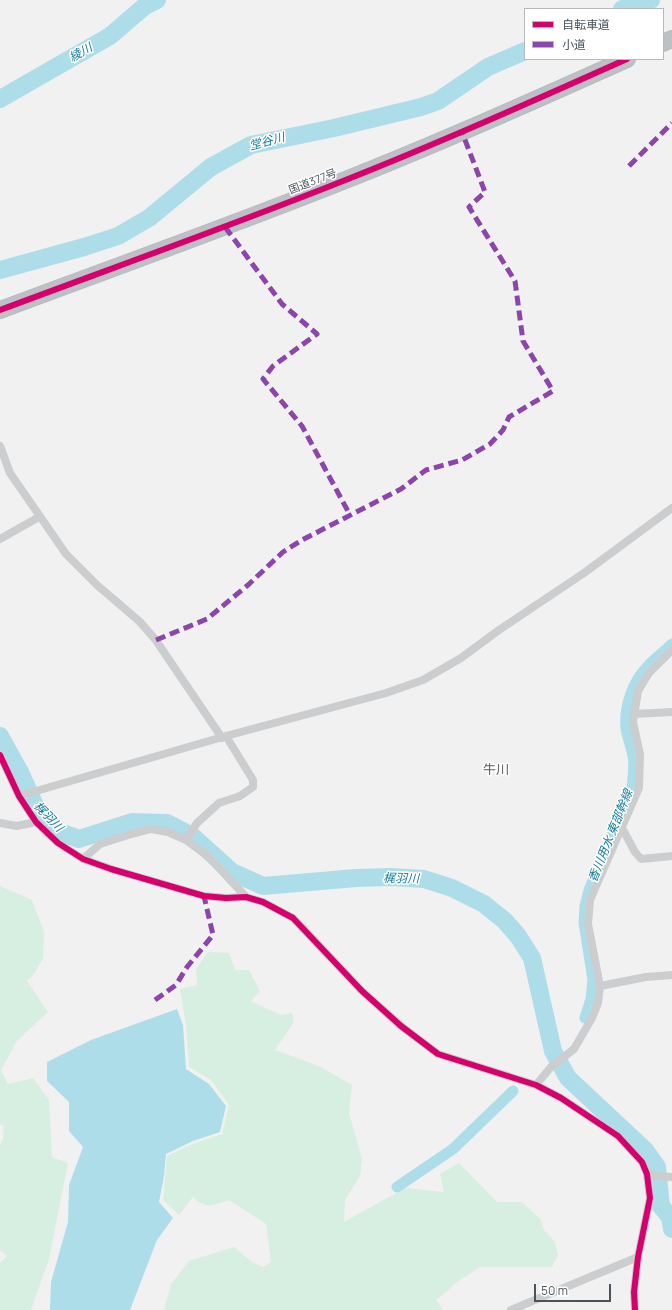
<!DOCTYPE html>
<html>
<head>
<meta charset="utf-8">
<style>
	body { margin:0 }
	#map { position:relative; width:672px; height:1310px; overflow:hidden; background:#f1f1f1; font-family:Manrope,"Noto Sans JP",sans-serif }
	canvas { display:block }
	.legend { position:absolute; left:524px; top:8px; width:140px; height:52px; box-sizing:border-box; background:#fff; border:1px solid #b6babe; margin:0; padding:5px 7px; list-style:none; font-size:12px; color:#49535c }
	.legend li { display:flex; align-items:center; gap:8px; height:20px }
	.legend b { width:20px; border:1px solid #b6babe }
	.scale { position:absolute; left:534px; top:1284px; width:77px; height:18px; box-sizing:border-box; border:2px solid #49535c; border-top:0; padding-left:5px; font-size:12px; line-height:14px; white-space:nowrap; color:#49535c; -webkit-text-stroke:3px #fff; paint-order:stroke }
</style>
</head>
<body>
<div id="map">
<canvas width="672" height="1310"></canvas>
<ul class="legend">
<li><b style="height:5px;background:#d6006c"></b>自転車道</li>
<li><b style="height:5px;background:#8e44ad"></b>小道</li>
</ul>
<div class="scale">50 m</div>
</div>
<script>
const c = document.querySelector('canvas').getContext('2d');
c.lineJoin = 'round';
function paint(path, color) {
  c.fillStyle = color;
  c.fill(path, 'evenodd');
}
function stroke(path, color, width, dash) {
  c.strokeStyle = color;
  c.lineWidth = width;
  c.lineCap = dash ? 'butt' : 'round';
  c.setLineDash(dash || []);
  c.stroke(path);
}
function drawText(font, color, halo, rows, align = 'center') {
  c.font = font + ' Manrope,"Noto Sans JP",sans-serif';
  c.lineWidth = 3;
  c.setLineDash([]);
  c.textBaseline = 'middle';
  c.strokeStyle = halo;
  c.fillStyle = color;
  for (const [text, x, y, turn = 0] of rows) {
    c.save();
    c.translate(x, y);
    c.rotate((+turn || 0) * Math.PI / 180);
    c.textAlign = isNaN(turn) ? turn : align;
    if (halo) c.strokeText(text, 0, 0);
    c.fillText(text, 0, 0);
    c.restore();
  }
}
const green = new Path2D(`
	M 0,886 L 32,900 L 44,932 L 43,958 L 35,973 L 27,981 L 48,1012 L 17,1041 L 1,1070 L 8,1084 L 33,1078 L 49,1100 L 52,1157 L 68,1163 L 49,1259 L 31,1310 L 0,1310 L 0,1263 L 7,1256 L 0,1250 L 0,1145 L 3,1139 L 4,1127 L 0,1124 Z
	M 208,952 L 229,953 L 235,970 L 249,970 L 260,991 L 251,1001 L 281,1015 L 292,1013 L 294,1022 L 275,1050 L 319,1066 L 352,1085 L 349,1113 L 362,1159 L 360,1176 L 345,1200 L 344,1222 L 405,1188 L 444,1192 L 440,1174 L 459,1163 L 497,1202 L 522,1202 L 541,1220 L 544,1230 L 555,1242 L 558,1255 L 552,1267 L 480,1267 L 454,1284 L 449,1290 L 436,1300 L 443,1310 L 164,1310 L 171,1284 L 189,1261 L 234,1247 L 252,1262 L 263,1267 L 271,1262 L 266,1224 L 229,1200 C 214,1205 206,1210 193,1197 L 179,1215 L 163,1200 L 167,1156 L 190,1145 L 222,1134 L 229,1105 L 211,1080 L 189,1067 L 186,1025 L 180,989 L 197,985 L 196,969 Z`);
const water = new Path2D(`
	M 177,1009 L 183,1025 L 186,1069 L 209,1084 L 226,1106 L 220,1132 L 193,1141 L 166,1154 L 164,1176 L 159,1202 L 173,1218 L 157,1240 L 130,1310 L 50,1310 L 51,1282 L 68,1222 L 69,1185 L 83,1147 L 69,1131 L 69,1102 L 47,1081 L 47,1062 L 91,1040 Z`);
const canal = new Path2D(`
	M 585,1018 L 591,999 L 593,980 L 584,923 L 585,906 L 589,890 L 632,787 C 633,777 635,766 633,756 C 631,747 628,738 626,729 C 624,707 632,683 647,667 C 654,659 664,652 672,644
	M 397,1187 L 453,1149 L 513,1091`);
const river = new Path2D(`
	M 622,9 L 651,0
	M 0,99 L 110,36 L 145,6 L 157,0
	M 0,270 L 84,247 L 118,236 L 149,218 L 211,167 L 251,145 L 334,128 L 421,107 L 438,101 L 488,67 L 525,51
	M 0,736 L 20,772 L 36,808 L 60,832 L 79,839 L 132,822 L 167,823 L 192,836 L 232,872 L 263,886 L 356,878 L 391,877 L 424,879 L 452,888 L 484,904 L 505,921 L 518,936 L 532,958 L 553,1051 L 568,1078 L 645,1150 L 657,1167 L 661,1206 L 670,1217 L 672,1229`);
const street = new Path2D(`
	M 0,446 L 10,473 L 66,554 L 97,585 L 139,621 L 155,639 L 222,738
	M 0,539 L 39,517
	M 634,714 L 672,712
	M 0,755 L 19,796 L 36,822 L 58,843 L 83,859 L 111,869 L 204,896 L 226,898 L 246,897 L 263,902 L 293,918 L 362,991 L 401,1026 L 438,1054 L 536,1085 L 561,1098 L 618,1136 L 642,1162 L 647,1174 L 650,1198 L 638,1257 L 634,1292 L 635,1310
	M 19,796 L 226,736 L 386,693 L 423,680 L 461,658 L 499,630 L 584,573 L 672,508
	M 0,823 L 17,826 L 36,822
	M 622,828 L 635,852 L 641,859 L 672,856
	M 186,840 L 197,823 L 219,803 L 240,796 L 253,787 L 253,780 L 226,736
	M 83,859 L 100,844 L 128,835 L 151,829 L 168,832 L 186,840 L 209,857 L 246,897
	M 600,986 L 646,977 L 672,975
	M 536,1085 L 551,1067 L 574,1049 L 592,1018 L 598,1003 L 600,986 L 588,924 L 590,900 L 639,788 L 640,754 L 633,722 L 638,691 L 649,673 L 672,650
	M 647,1174 L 656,1176 L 672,1177
	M 511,1310 L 638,1257`);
const highway = new Path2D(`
	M 663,43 L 672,39
	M 0,310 C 115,267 230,226 343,181 C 439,143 533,101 627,59`);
const quiet = new Path2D(`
	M 629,166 L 672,123
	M 225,227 L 282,304 L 317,334 L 273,366 L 263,379 L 302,426 L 350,515
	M 156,640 L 207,619 L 248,585 L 283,552 L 302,540 L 401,489 L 426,470 L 462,460 L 490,444 L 503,430 L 509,417 L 553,391 L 523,341 L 515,281 L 469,207 L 485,192 L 462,132
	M 155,1000 L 176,985 L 187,967 L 213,935 L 204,896`);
const cycleway = new Path2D(`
	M 0,310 C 115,267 230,226 343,181 C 439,143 533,101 627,59
	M 0,755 L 19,796 L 36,822 L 58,843 L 83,859 L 111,869 L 204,896 L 226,898 L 246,897 L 263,902 L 293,918 L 362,991 L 401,1026 L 438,1054 L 536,1085 L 561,1098 L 618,1136 L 642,1162 L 647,1174 L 650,1198 L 638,1257 L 634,1292 L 635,1310`);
const streetNames = [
	["国道377号",313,182,-21]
];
const waterNames = [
	["綾川",81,53,-30],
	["堂谷川",267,142,-15],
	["梶羽川",48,817,46],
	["香川用水 東部幹線",611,836,-68],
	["梶羽川",401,879,1]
];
const quarterNames = [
	["牛川",496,770]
];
paint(green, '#d7efe0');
paint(water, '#aeddea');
stroke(canal, '#aeddea', 11);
stroke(river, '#aeddea', 18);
stroke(highway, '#b6bbc0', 18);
stroke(street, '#cbcdcf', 8);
stroke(highway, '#bcc1c5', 16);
stroke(quiet, '#8e44ad', 5, [10, 5]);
stroke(cycleway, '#d6006c', 6);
drawText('11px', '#49535c', '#fff', streetNames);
drawText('italic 12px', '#157e9c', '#fff', waterNames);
drawText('13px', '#5d6064', '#fff', quarterNames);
</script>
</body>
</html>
